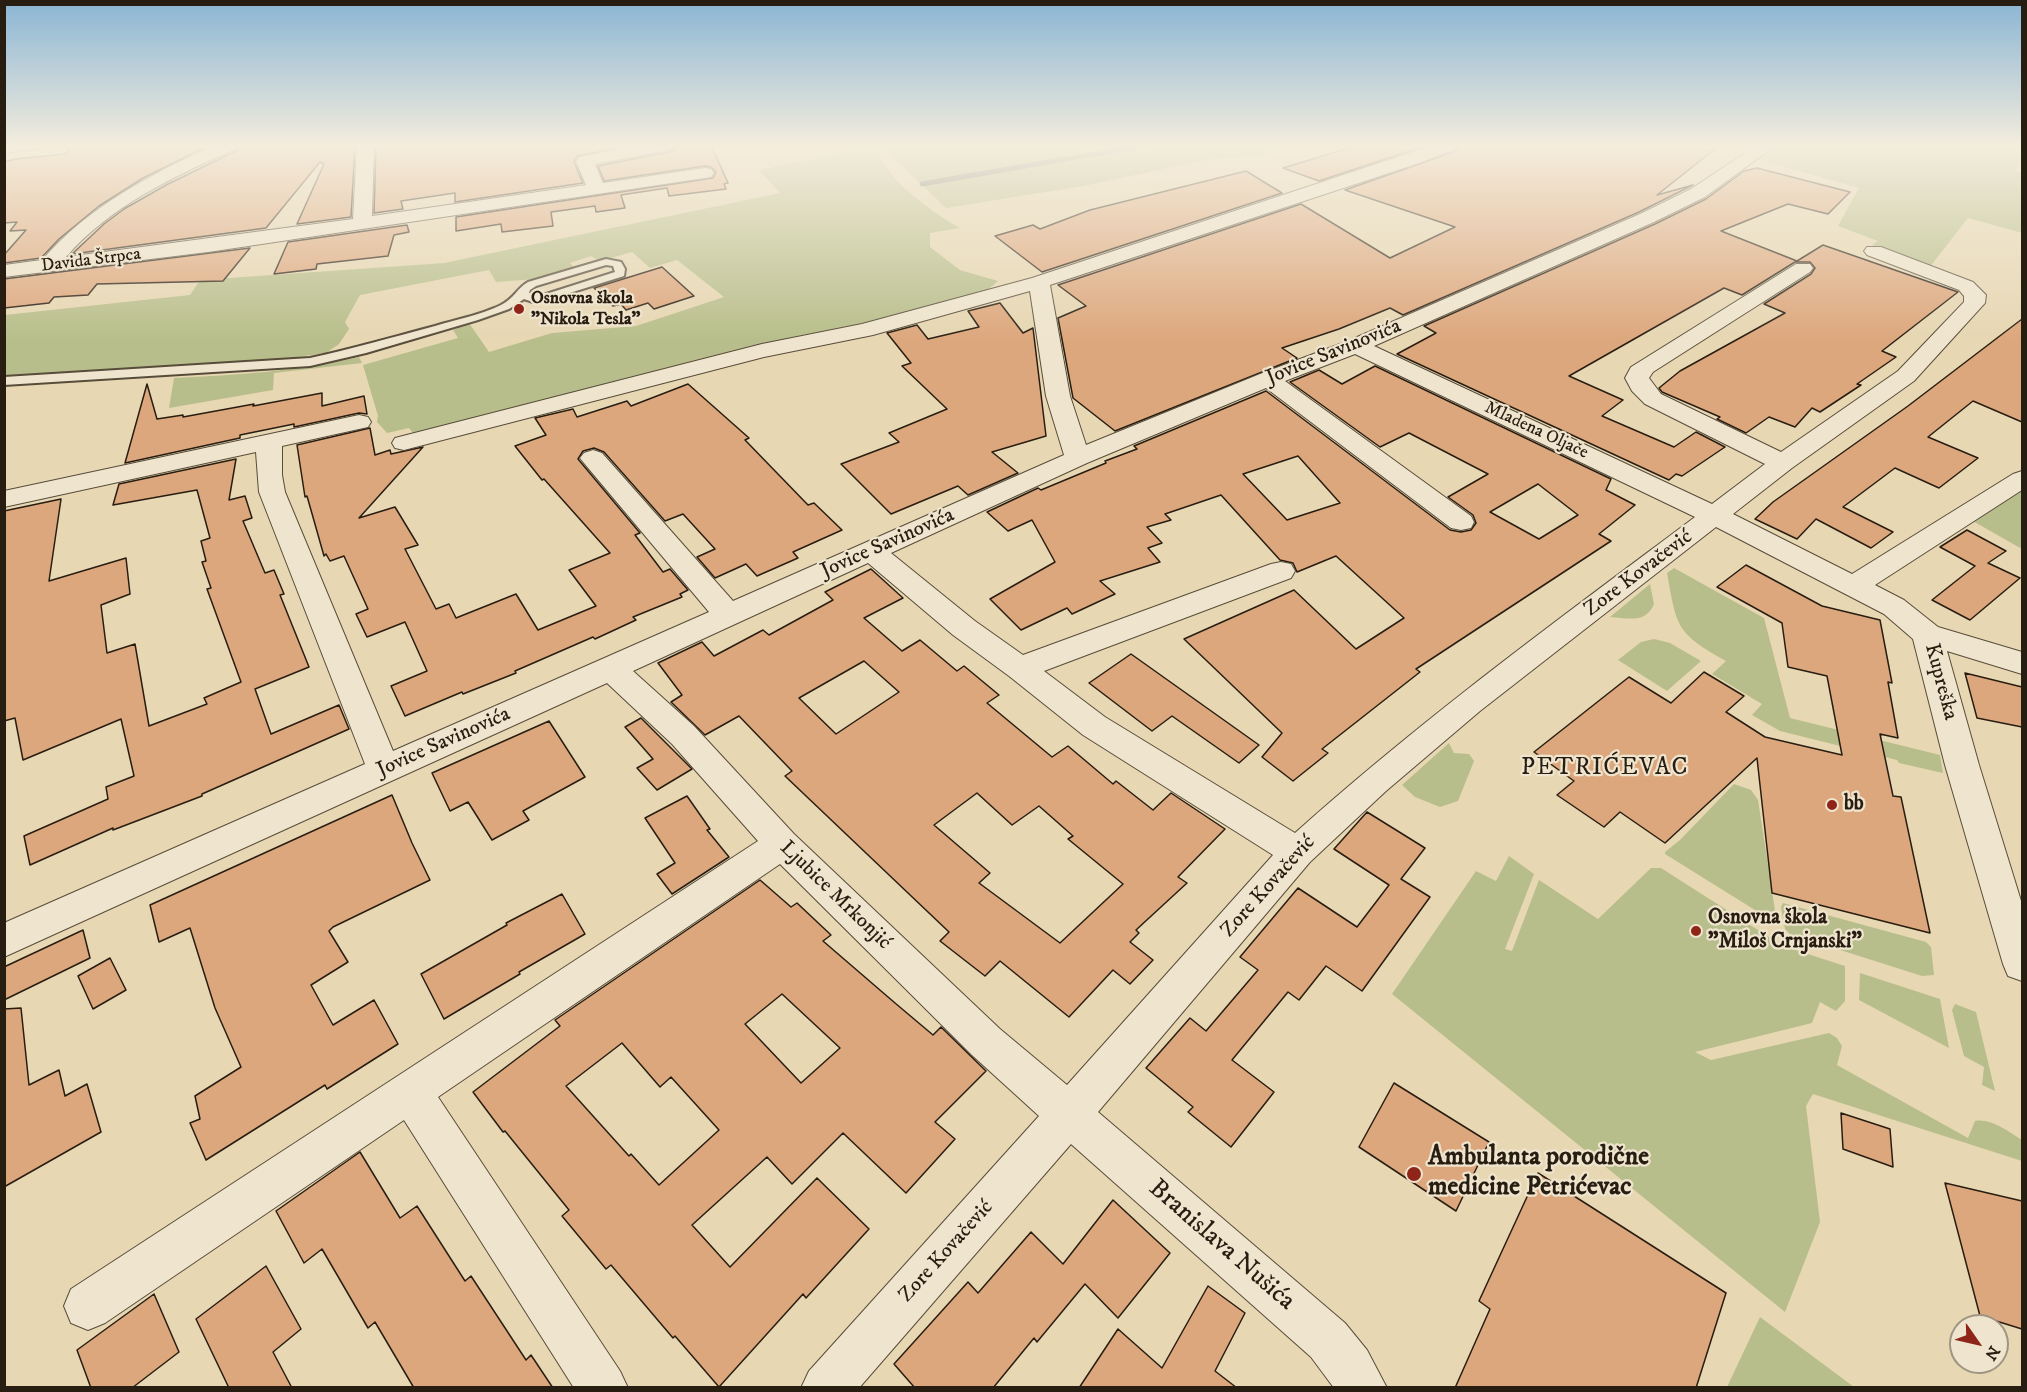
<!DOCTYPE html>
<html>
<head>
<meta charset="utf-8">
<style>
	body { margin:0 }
	#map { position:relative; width:2027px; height:1392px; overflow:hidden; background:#e7d7b3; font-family:"IM FELL DW Pica",serif }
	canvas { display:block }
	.frame { position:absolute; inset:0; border:6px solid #281d11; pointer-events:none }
	.north { position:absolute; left:1949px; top:1314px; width:60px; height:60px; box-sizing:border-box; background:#efe5ce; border:2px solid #9f9582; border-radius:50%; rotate:124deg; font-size:16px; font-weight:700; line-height:24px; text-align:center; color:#281d11 }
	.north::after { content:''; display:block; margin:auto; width:21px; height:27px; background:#8f2418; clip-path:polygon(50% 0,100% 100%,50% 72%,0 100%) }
</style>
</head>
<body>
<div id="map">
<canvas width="2027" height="1392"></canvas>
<div class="frame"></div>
<div class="north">N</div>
</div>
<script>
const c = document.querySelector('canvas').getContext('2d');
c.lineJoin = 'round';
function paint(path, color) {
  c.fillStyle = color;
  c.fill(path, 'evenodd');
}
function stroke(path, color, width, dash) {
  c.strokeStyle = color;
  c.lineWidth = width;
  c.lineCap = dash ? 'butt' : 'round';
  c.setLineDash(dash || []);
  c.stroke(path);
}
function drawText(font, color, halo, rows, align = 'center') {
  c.font = font + ' "IM FELL DW Pica",serif';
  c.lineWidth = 4.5;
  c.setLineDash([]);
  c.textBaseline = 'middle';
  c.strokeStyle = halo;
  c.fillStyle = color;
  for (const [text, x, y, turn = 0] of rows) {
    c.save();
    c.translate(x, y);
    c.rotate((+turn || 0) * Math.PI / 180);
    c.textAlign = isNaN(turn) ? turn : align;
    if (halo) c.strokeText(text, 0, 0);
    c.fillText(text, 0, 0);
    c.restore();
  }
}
const green = new Path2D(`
	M 877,145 L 1119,145 L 1062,157 L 1062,162 L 1158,145 L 1287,145 L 1259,156 L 1210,159 L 1084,186 L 946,208 L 891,155 L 878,145 C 878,175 935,214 960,228 L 930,233 L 930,247 L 960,270 L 998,281 L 984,293 L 859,326 L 802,335 L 420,432 L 413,433 L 409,428 L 387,433 L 377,422 L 378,416 L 363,365 L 458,338 L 453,330 L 469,323 L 489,352 L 552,333 L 636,326 L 724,297 L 677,260 L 650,268 L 632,252 L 600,261 L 591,256 L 570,263 L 575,268 L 536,279 L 496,282 L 489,270 L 360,295 L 345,322 L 349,329 L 339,344 L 326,353 L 275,360 L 5,378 L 5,315 L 190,295 L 200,280 L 444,263 L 780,193 L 759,170 Z
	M 1780,145 L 2022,146 L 2022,160 L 2015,171 L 2022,173 L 2022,233 L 1968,218 L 1929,268 L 1872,245 L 1878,241 L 1838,226 L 1859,188 L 1756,159 Z
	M 359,357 L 362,363 L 274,373 L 273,390 L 169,408 L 174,378 C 237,375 298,371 359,357 Z
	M 2022,486 L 2022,549 L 1971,520 Z
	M 1674,568 L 1764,618 L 1790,718 L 1940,755 L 1943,773 L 1899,763 L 1897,760 L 1780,731 L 1752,715 L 1762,704 L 1712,674 L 1726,661 C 1676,633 1677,628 1667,573 Z
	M 1650,584 L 1654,604 C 1646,624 1628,618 1610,617 Z
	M 1654,639 L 1670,643 L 1701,661 L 1667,691 L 1618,660 L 1641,642 Z
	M 1449,743 L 1454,753 L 1469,754 L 1474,761 L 1458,801 L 1440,807 L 1415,797 L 1402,785 Z
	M 1734,784 L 1751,790 L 1758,800 L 1776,917 L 1771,920 L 1665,854 L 1665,852 L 1680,840 Z
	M 1509,856 L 1534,874 L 1505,949 L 1512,951 L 1539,880 L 1598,919 L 1651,868 L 1661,868 L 1783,946 L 1845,966 L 1845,1001 L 1836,1011 L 1820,1002 L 1812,1023 L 1695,1052 L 1711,1060 L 1829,1033 L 1837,1038 L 1842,1046 L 1837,1065 L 1968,1138 L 1975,1121 C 1991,1118 2009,1132 2022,1140 L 2022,1161 L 1813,1094 L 1806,1106 L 1820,1222 L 1785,1312 L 1392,994 L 1476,871 L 1496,881 Z
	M 1783,903 L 1926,942 L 1931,947 L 1934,975 L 1922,976 L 1790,934 L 1785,929 L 1781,907 Z
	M 1860,973 L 1940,999 L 1949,1048 L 1859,1000 Z
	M 1955,1004 L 1976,1012 L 1995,1091 L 1982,1085 L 1984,1067 L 1964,1056 L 1952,1010 Z
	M 1760,1317 L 1854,1387 L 1727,1387 Z`);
const stream = new Path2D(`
	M 922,184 L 1146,145`);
const building = new Path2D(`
	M 87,145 L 210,145 L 143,178 L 99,206 L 59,239 L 41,258 L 4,263 L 4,255 L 26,230 L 10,231 L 17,222 L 4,223 L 4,162 L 15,159 L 66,154 L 71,146 Z
	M 240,145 L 355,145 L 351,217 L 297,224 L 324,164 L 320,162 L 266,228 L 72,254 L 104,224 L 124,209 L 168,184 L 236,151 Z
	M 376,145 L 631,145 L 577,156 L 574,162 L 583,183 L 455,202 L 455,193 L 401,201 L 403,209 L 374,213 Z
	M 679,145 L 711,145 L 728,183 L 724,184 L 726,189 L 669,196 L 667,188 L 621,195 L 625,208 L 596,212 L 595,206 L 551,212 L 553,226 L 502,232 L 501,224 L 456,231 L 456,217 L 713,178 L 716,172 L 711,167 L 705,166 L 604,181 L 598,166 L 674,151 Z
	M 1359,145 L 1428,145 L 1319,181 L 1283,168 Z
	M 1460,145 L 1720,145 L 1657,195 L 1693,185 L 1639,212 L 1403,315 L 1390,308 L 1339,329 L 1282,348 L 1297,358 L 1115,431 L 1073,398 L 1058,318 L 1086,306 L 1058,285 L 1301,204 L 1390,258 L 1455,227 L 1345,190 L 1456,151 Z
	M 1757,168 L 1850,192 L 1828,214 L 1788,204 L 1721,231 L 1797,261 L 1823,245 L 1958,292 L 1882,351 L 1896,357 L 1857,384 L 1861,385 L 1820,412 L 1812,408 L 1795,427 L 1769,417 L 1746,433 L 1717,419 L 1720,417 L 1662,392 L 1659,388 L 1680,371 L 1785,313 L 1764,304 L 1811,274 L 1815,268 L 1810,262 L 1795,262 L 1742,295 L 1724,288 L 1569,376 L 1623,400 L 1602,416 L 1674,447 L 1696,432 L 1725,447 L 1682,476 L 1676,474 L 1669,480 L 1397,354 L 1436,333 L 1424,326 L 1655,224 L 1706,199 L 1744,171 Z
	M 1246,171 L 1282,193 L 1042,272 L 995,236 L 1033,225 L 1040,229 L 1090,210 Z
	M 407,225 L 409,232 L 394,235 L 388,256 L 317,264 L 316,269 L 274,274 L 288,242 Z
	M 250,248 L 223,281 L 97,284 L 88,295 L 54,297 L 49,303 L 4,308 L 4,279 Z
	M 662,267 L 694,296 L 654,309 L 648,303 L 626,310 L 621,304 L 613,306 L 594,288 Z
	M 1000,303 L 1023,333 L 1033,328 L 1046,436 L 992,452 L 1018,473 L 968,495 L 958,486 L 891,514 L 841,464 L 899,442 L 889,433 L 947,409 L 902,366 L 911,363 L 887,333 L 917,325 L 928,339 L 979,327 L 968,311 Z
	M 2022,319 L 2022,422 L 1973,401 L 1928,437 L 1978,458 L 1939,488 L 1895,468 L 1843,507 L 1893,532 L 1871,548 L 1816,519 L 1797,539 L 1755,519 L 1773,502 L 1908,406 Z
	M 1375,366 L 1611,479 L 1606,490 L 1635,505 L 1599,534 L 1611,541 L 1416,669 L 1420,672 L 1322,749 L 1328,753 L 1293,781 L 1262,757 L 1282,733 L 1184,639 L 1294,590 L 1356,649 L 1404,618 L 1336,556 L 1297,572 L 1293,563 L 1280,560 L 1221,495 L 1165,514 L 1171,520 L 1147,527 L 1162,543 L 1148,548 L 1160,562 L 1100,581 L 1115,594 L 1072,614 L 1067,608 L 1021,630 L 990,599 L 1055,562 L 1032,520 L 1008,531 L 987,512 L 1038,488 L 1041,490 L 1106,463 L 1105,461 L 1137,449 L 1134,446 L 1266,391 L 1450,530 L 1461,532 L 1471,530 L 1476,523 L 1473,515 L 1448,497 L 1488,474 L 1409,433 L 1380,447 L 1290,382 L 1319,370 L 1342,384 ZM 1298,456 L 1340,503 L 1287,520 L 1243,474 ZM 1538,484 L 1578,515 L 1539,539 L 1490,512 Z
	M 147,384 L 157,419 L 183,415 L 183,417 L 254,404 L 253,406 L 322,393 L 322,406 L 364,396 L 367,414 L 359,413 L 294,427 L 294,424 L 240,435 L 240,438 L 125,463 Z
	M 688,384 L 749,438 L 745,440 L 808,505 L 814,503 L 842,530 L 793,552 L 798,558 L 757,576 L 746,564 L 715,578 L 697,557 L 715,549 L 683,514 L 665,521 L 604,452 L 594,448 L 583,451 L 578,459 L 640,533 L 635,535 L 663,572 L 670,569 L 688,590 L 680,594 L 682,597 L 633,617 L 636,620 L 595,639 L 593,637 L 515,671 L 516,673 L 463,694 L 462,692 L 405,716 L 391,686 L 427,671 L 405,622 L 367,637 L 356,614 L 368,609 L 344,556 L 330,561 L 326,554 L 324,556 L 307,496 L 305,497 L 297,445 L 370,428 L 375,455 L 390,450 L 391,454 L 423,447 L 359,518 L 395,507 L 418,545 L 405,549 L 436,609 L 449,604 L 456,618 L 516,594 L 538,630 L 596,606 L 569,570 L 610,553 L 544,479 L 542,480 L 515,446 L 546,435 L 535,418 L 573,409 L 577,417 L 627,401 L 631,406 Z
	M 236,459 L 229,500 L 245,496 L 252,518 L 243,521 L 265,573 L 274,570 L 284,594 L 280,595 L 309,667 L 255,689 L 271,734 L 339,705 L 349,729 L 202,794 L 202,796 L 113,830 L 113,828 L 30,865 L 24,836 L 108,799 L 106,787 L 134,776 L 121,719 L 23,760 L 15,718 L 4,721 L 4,511 L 61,499 L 49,581 L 126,558 L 130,594 L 101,605 L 107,653 L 135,644 L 149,726 L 207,704 L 204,698 L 241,682 L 207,589 L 211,588 L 202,562 L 206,561 L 201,541 L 210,538 L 197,490 L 113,505 L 119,484 Z
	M 1967,530 L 2006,551 L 1988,563 L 2020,578 L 1970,620 L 1932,600 L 1975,566 L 1940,547 Z
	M 1746,565 L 1822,606 L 1880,620 L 1892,683 L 1888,682 L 1898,738 L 1880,734 L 1893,796 L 1901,797 L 1930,933 L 1772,893 L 1757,758 L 1665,843 L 1620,812 L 1604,827 L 1557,795 L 1574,781 L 1534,752 L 1629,677 L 1671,703 L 1704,672 L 1744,696 L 1726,712 L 1765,737 L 1842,755 L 1827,676 L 1788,667 L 1782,623 L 1717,587 Z
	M 871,569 L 903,598 L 864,618 L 902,651 L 920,640 L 957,671 L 964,666 L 999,695 L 987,703 L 1052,757 L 1068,746 L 1113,784 L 1116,781 L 1153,810 L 1171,793 L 1225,829 L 1178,877 L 1187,883 L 1136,930 L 1139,933 L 1130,942 L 1153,960 L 1130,984 L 1113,970 L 1069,1017 L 1000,961 L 985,976 L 940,941 L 949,932 L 785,776 L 792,771 L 739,716 L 705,735 L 671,702 L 682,695 L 658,663 L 702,642 L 714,656 L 763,630 L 769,635 L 833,600 L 825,592 ZM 864,661 L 899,692 L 836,734 L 799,698 ZM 977,793 L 1012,825 L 1039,806 L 1073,836 L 1068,839 L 1123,884 L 1060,943 L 979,883 L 990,873 L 934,825 Z
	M 1131,654 L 1259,745 L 1239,763 L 1172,716 L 1152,731 L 1089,683 Z
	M 1965,673 L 2022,687 L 2022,727 L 1977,718 Z
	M 641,718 L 692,769 L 657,790 L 637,768 L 653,759 L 625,727 Z
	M 549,721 L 585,777 L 523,811 L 529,820 L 492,840 L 468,802 L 450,811 L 432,773 Z
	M 392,795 L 412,843 L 430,880 L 333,927 L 329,931 L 348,962 L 311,985 L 333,1025 L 374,1000 L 398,1044 L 327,1089 L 325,1085 L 206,1160 L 190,1123 L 200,1119 L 195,1096 L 241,1067 L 215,1008 L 190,928 L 159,942 L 150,905 Z
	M 687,796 L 710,829 L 707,830 L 729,857 L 672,894 L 657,874 L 675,863 L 645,818 Z
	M 1367,812 L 1425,848 L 1401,879 L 1430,897 L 1362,991 L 1326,966 L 1299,1000 L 1288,992 L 1232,1060 L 1274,1092 L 1231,1147 L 1188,1112 L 1193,1107 L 1146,1068 L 1190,1018 L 1206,1031 L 1258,970 L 1240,957 L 1298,888 L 1357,927 L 1389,885 L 1334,849 Z
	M 760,880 L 791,907 L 797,903 L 831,935 L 823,941 L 895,1003 L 933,1035 L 941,1027 L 986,1071 L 935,1122 L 955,1139 L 906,1193 L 843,1133 L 792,1184 L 767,1157 L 692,1225 L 730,1267 L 817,1178 L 869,1229 L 806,1298 L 803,1294 L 719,1387 L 675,1336 L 673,1338 L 611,1265 L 606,1269 L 562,1216 L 569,1210 L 505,1131 L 503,1132 L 473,1092 L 560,1026 L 555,1020 ZM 782,994 L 840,1048 L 801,1083 L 745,1024 ZM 622,1043 L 660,1087 L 671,1077 L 719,1130 L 659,1185 L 631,1154 L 629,1156 L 566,1086 Z
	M 562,894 L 585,934 L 519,972 L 520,974 L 444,1019 L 421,974 L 507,925 L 506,923 Z
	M 83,930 L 90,958 L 4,1000 L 4,967 Z
	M 110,958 L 126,990 L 93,1009 L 78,976 Z
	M 21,1008 L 29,1085 L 59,1070 L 65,1096 L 87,1084 L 101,1132 L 4,1187 L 4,1009 Z
	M 1394,1083 L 1489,1142 L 1456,1211 L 1359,1147 Z
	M 1841,1113 L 1890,1129 L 1893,1167 L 1843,1149 Z
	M 360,1152 L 400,1218 L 417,1206 L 465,1281 L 471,1276 L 526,1360 L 531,1355 L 553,1388 L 414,1388 L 375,1322 L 368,1328 L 322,1249 L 304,1263 L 276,1211 Z
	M 1538,1173 L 1726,1293 L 1696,1388 L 1455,1388 L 1490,1309 L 1479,1301 Z
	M 1945,1183 L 2022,1201 L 2022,1329 L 1980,1316 Z
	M 1113,1200 L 1170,1253 L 1118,1318 L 1085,1284 L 1037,1342 L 1034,1338 L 993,1388 L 915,1388 L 894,1364 L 968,1282 L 978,1293 L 1031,1232 L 1063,1264 Z
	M 266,1266 L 301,1329 L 273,1352 L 292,1388 L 229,1388 L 196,1319 Z
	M 1208,1286 L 1245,1313 L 1215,1371 L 1237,1388 L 1079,1388 L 1118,1329 L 1162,1368 Z
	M 154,1294 L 179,1352 L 132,1388 L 91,1388 L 77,1350 Z`);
const lane = new Path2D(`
	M 606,259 L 621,262 L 625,269 L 624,276 L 544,301 L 533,302 L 524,299 L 509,309 L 478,320 L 366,353 L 310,366 L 4,385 L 4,377 L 310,358 C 352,349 393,337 435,326 C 457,319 481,315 501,305 C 515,298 517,288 528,282 ZM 606,265 L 613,266 L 615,272 L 543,295 L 529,293 L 530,290 L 536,286 Z`);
const street = new Path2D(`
	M 4,145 L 42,145 L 39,149 L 4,153 Z
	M 215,145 L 238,145 L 235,149 C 175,176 110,206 66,257 L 353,219 L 357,145 L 374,145 L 372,216 L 586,185 L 576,161 L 579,157 L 642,145 L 677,145 L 674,149 L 668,150 L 595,164 L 603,183 L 705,168 L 711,169 L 714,173 L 711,177 L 705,178 L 208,252 L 4,277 L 4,265 L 42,260 C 89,206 151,174 215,145 Z
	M 1434,145 L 1458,145 L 1455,149 L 1419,163 L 1050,285 L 1070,396 L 1086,445 L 1260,374 L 1348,341 L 1640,214 L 1691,189 L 1757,145 L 1776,145 L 1705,197 L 1654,222 L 1374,346 L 1712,504 L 1765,464 L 1645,404 L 1632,391 L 1625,378 L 1631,367 L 1796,264 L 1810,264 L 1813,268 L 1810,272 L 1653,372 L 1649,378 L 1661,394 L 1781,452 L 1898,371 L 1964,302 L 1964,296 L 1959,290 L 1867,255 L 1864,251 L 1867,247 L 1881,247 L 1973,282 L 1986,295 L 1985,303 L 1914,381 L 1792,468 L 1733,514 L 1852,574 L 2013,474 L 2022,471 L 2022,490 L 1875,585 L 1904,600 L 1938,627 L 2022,652 L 2022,674 L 1947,651 L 1979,765 L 2022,904 L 2022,981 L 2008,976 L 2003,964 L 1945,765 L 1913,639 L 1884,614 L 1716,527 L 1480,711 L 1386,791 L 1310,862 L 1098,1112 L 1345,1323 L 1367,1350 L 1387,1388 L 1334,1388 L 1311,1357 L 1071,1144 L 859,1388 L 801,1388 L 809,1371 L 1039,1116 L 972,1055 L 780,864 L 438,1097 L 620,1371 L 628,1388 L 574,1388 L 404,1120 L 105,1323 L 88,1330 L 71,1323 L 64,1306 L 71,1289 L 758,841 L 672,744 L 607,683 L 4,957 L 4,923 L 365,764 L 259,492 L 256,452 L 4,507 L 4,491 L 359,415 L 368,417 L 371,422 L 368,427 L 282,446 L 282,475 L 285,492 L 393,751 L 709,612 L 584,463 L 580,458 L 584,453 L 593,450 L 602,453 L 733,601 L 1064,455 L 1046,396 L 1030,291 L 873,335 L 764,357 L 404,450 L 395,448 L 392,443 L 395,438 L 762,344 L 862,324 L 1032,278 ZM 1355,354 L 1695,517 C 1559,619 1422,719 1295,833 L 1105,717 L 1044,671 L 1291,578 L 1295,571 L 1291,564 L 1281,562 L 1271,564 L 1023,655 L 975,621 L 891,553 L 1087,463 L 1266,388 L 1451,528 L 1461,530 L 1471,528 L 1474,522 L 1471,516 L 1285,381 ZM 868,563 L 953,635 L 1009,676 L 1083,735 L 1273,855 L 1067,1085 L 1000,1029 L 794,834 L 694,726 L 633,671 Z`);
const markers = [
	[519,309,6,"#8f2418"],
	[1832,805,6,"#8f2418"],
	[1696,931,6,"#8f2418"],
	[1414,1174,8,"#8f2418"]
];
const farStreetnames = [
	["Davida Štrpca",91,261,-7],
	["Mladena Oljače",1536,431,25]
];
const farPoinames = [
	["Osnovna škola",531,299],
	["\"Nikola Tesla\"",531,320]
];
const streetNames = [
	["Jovice Savinovića",1334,353,-22],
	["Jovice Savinovića",888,544,-24],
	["Zore Kovačević",1639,574,-37],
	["Kupreška",1940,682,75],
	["Jovice Savinovića",444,743,-24],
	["Zore Kovačević",1269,887,-48],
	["Ljubice Mrkonjić",835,896,44],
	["Zore Kovačević",947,1252,-48]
];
const poiNames = [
	["bb",1844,805],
	["Osnovna škola",1708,919],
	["\"Miloš Crnjanski\"",1708,943]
];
const quarterNames = [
	["PETRIĆEVAC",1605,769]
];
const nearPoinames = [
	["Ambulanta porodične",1428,1159],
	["medicine Petrićevac",1428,1189]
];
const nearStreetnames = [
	["Branislava Nušića",1221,1246,41]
];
paint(green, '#b8be8b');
stroke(stream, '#6e7976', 5);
paint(building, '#dda77d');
stroke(building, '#281d11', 1.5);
stroke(lane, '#584c3a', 4);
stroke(street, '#584c3a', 2);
paint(lane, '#efe5ce');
paint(street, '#efe5ce');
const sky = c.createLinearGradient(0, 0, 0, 340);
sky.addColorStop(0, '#8ab5d5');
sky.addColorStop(0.43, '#f4eddd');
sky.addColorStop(1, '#f4eddd00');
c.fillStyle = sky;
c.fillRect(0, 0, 2027, 340);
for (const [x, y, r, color] of markers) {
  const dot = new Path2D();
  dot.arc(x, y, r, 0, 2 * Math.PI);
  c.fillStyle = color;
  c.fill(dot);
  stroke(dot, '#efe5ce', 2);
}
drawText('18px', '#281d11', '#efe5ce', farStreetnames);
drawText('bold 18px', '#281d11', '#efe5ce', farPoinames, 'left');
drawText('21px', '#281d11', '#efe5ce', streetNames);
drawText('bold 21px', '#281d11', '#efe5ce', poiNames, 'left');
c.letterSpacing = '1.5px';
drawText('24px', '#281d11', '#efe5ce', quarterNames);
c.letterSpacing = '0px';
drawText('bold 26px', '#281d11', '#efe5ce', nearPoinames, 'left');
drawText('26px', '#281d11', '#efe5ce', nearStreetnames);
</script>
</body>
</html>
